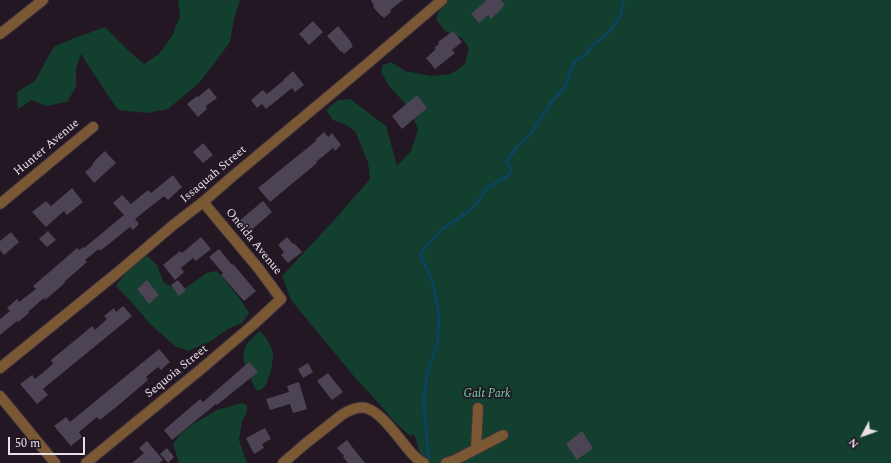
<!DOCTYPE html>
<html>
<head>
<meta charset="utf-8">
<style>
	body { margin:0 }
	#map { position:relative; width:891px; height:463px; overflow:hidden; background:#241724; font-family:Spectral,serif }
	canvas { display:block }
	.north { position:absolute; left:843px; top:415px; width:40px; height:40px; -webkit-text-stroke:3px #241724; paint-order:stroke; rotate:229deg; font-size:11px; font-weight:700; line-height:16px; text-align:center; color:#e9e0e9 }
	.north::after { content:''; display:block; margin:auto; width:14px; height:18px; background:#e9e0e9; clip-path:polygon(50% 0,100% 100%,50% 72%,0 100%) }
	.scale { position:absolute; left:8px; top:437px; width:77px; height:18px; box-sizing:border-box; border:2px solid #e9e0e9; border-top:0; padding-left:5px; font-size:12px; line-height:14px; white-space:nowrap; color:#e9e0e9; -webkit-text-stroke:3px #241724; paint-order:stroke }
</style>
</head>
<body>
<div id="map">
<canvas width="891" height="463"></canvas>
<div class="north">N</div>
<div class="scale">50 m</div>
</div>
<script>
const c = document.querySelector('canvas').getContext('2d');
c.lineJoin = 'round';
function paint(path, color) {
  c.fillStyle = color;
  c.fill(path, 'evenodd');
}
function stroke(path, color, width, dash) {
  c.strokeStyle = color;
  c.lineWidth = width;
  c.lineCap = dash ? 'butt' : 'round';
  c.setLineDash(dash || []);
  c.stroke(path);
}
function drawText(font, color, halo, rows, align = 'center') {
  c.font = font + ' Spectral,serif';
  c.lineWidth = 3.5;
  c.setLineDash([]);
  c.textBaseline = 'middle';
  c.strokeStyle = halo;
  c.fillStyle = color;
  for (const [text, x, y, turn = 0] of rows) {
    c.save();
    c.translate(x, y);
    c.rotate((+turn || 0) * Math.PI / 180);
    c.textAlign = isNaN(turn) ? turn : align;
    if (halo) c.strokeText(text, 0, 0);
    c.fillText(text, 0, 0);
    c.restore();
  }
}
const green = new Path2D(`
	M 178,0 L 240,0 L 234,19 L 230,42 L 217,60 L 199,83 L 168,109 L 147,113 L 118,110 L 107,94 L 81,54 L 76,68 L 76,87 L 67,102 L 46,106 L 32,100 L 18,109 L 17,92 L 35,81 L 45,62 L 54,47 L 69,40 L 105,27 L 131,53 L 144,64 L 159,54 L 172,36 L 180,16 Z
	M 448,0 L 891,0 L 891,463 L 423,463 L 414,434 L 410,436 L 394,421 L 375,399 L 357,380 L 291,300 L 282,276 L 336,218 L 370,179 L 368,162 L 355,131 L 346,125 L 333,120 L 326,110 L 338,100 L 350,99 L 386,126 L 397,166 L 411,151 L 418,130 L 410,109 L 389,86 L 381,72 L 383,65 L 391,62 L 405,71 L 431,76 L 451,74 L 465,64 L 469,48 L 462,38 L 445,31 L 436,19 L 442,5 Z
	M 147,256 L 157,265 L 164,283 L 181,291 L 207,273 L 217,271 L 238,296 L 249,313 L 242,323 L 228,329 L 211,341 L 188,351 L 175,346 L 150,324 L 136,307 L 116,286 L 132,265 Z
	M 260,331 C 265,336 269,342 272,349 C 275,358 270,378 265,386 C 264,388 260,390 258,391 L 255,388 C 244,363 234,351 260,331 Z
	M 242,403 L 247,405 L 247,412 L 242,421 L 239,440 L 247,463 L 179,463 L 173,444 L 180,434 L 193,424 L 217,410 Z`);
const stream = new Path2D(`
	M 429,457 L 428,451 L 425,420 L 424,398 L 427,375 L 438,341 L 439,313 L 432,280 L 420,254 L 441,230 L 469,211 L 477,203 L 487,188 L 509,175 L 512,170 L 507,163 L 508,159 L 518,146 L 529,136 L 552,101 L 565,87 L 574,62 L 586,54 L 594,44 L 608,33 L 615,24 L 620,16 L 624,0`);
const building = new Path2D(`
	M 371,0 L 403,0 L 390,10 L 391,12 L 384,18 L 382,16 L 381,16 L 373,7 L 374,6 Z
	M 487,0 L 501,0 L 505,5 L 491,19 L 488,15 L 479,23 L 471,14 Z
	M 313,21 L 323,32 L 309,45 L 299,34 Z
	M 338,26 L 351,42 L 351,43 L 353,46 L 344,54 L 342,51 L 341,52 L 327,36 Z
	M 453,31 L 462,42 L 452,50 L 455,53 L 435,69 L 426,58 L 436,49 L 434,48 L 439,44 L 438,42 Z
	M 293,71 L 304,85 L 295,92 L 292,88 L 266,109 L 262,104 L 257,108 L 251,100 L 263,90 L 267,94 L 284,80 L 284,79 Z
	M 209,88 L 217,98 L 206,106 L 207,109 L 198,117 L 187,104 L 197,96 L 198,97 Z
	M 417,95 L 427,108 L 402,129 L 392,116 Z
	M 324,132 L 328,137 L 332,133 L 341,145 L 335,151 L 333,148 L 316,162 L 317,163 L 311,168 L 270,202 L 258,188 L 316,141 L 315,140 Z
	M 203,143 L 213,155 L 203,163 L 193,152 Z
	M 105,151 L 116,163 L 94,183 L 85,172 L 93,165 L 92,164 L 95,161 L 95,160 Z
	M 173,175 L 182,187 L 168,200 L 164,196 L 135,219 L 139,224 L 133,230 L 130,227 L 100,251 L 99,249 L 85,260 L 87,262 L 64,282 L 65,283 L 45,300 L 44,298 L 28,312 L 29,313 L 18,322 L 17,321 L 0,335 L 0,319 L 10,311 L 7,308 L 17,299 L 19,302 L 36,289 L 33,286 L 61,262 L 77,248 L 79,250 L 83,247 L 84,248 L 124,215 L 113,203 L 122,195 L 131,204 L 148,190 L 151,193 Z
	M 72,188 L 83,202 L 67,215 L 64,211 L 46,227 L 32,212 L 46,201 L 51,206 Z
	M 263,201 L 272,212 L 249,232 L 239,221 Z
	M 48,231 L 56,240 L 47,247 L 39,239 Z
	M 11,232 L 19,242 L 4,255 L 0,250 L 0,241 Z
	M 201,237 L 211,249 L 196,261 L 193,258 L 181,268 L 184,272 L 175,280 L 163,265 L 180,251 L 182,253 Z
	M 287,237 L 293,244 L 294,243 L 302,252 L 288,263 L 281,255 L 284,252 L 278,245 Z
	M 219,249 L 232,265 L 233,264 L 256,291 L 244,301 L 221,275 L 223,273 L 209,257 Z
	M 147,280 L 159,295 L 149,304 L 137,289 Z
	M 178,280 L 186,290 L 179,296 L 171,285 Z
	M 123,306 L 132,316 L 43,389 L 48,395 L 37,404 L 20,384 L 32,375 L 35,379 L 53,364 L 51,360 L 79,337 L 92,326 L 95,330 L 107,319 L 104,316 L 114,308 L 116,312 Z
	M 159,349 L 170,362 L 161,370 L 158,367 L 146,377 L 148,380 L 120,404 L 100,420 L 97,417 L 79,432 L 82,437 L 71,446 L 54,426 L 66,417 L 70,422 Z
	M 249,362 L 258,372 L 217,405 L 216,404 L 172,440 L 164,430 L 200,399 L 203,402 Z
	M 308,363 L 313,372 L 303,378 L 298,369 Z
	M 328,373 L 343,392 L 332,400 L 317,381 Z
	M 299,382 L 307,409 L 293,413 L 290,404 L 270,410 L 266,399 L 289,392 L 287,386 Z
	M 265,428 L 271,439 L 262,444 L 264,448 L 254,454 L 246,438 Z
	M 582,431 L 593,448 L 577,460 L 566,444 Z
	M 347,440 L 353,448 L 365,463 L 348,463 L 343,457 L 344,456 L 337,448 Z
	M 147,441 L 163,460 L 159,463 L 132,463 L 144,453 L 139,448 Z
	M 167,448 L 174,457 L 168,463 L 160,454 Z`);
const minor = new Path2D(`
	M 0,34 L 43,0
	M 0,204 L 93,127
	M 0,368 L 117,273 L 172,226 L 203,202 L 233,176 L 367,64 L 442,0
	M 0,396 L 55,463
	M 476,449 L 478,408
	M 86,463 L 200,370 L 254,324 L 281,299 L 259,269 L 203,202
	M 283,463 L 305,444 L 343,414 C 350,410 358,406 366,408 C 381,412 398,437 408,449 C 412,454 417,460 424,463
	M 446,463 L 455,460 L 503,435`);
const streetNames = [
	["Hunter Avenue",47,148,-40],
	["Issaquah Street",214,175,-40],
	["Oneida Avenue",253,242,51],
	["Sequoia Street",177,372,-39]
];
const parkNames = [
	["Galt Park",487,395]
];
paint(green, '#123f2e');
stroke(stream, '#0c435f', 3);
paint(building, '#4c4354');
stroke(minor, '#403340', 12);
stroke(minor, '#7a5834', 10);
drawText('12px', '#e9e0e9', '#241724', streetNames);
drawText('italic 12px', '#6ad6a9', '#241724', parkNames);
</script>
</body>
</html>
